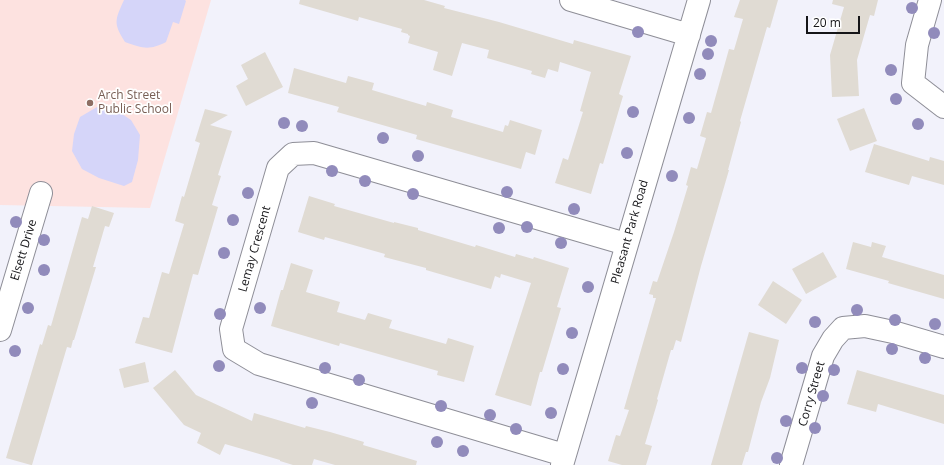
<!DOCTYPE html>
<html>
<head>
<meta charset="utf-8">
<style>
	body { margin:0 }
	#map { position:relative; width:944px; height:465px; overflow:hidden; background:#f2f2fb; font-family:"Open Sans",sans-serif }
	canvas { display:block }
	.scale { position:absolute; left:806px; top:16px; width:54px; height:18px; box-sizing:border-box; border:2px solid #151518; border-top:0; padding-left:5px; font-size:12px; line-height:14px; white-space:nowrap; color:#151518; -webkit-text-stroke:3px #fff; paint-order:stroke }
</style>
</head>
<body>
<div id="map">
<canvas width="944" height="465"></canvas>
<div class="scale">20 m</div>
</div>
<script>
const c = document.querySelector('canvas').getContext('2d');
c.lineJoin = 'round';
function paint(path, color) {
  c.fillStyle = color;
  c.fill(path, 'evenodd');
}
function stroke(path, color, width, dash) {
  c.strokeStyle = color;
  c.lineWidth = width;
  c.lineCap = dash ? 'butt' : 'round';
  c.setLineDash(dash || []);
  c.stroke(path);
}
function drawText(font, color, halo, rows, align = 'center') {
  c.font = font + ' "Open Sans",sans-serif';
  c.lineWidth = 3.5;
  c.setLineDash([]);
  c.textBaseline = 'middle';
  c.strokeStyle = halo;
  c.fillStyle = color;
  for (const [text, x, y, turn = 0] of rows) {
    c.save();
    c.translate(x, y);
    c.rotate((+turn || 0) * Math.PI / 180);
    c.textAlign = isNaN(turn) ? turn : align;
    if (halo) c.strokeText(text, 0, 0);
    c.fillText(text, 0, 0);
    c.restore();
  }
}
const education = new Path2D(`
	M 0,0 L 211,0 L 150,208 L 0,205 Z`);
const green = new Path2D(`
	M 124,0 L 185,0 L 186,1 L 179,24 L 173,22 L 166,42 C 149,51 142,48 125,42 C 113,23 115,20 124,0 Z
	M 97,107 L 116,110 L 131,120 L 140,135 L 138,160 L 132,182 L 124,186 L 99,178 L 82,169 L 72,151 L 74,134 L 80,117 Z`);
const building = new Path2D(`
	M 300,0 L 424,0 L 445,6 L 444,8 L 499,22 L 573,44 L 574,40 L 631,56 L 619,94 L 623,96 L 603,164 L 600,163 L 591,194 L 555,183 L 563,158 L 568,160 L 583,112 L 580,111 L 591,72 L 560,62 L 558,72 L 548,69 L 545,78 L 531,74 L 532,71 L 487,58 L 489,50 L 462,43 L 452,76 L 433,70 L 438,52 L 408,43 L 410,36 L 408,35 L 408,34 L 401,32 L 402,29 L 359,17 L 358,21 L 299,4 Z
	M 740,0 L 778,0 L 770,28 L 767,27 L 740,121 L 741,122 L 728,170 L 729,170 L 701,266 L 681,342 L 676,340 L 673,350 L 671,350 L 657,399 L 658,400 L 645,444 L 652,446 L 646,465 L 622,465 L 608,461 L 616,435 L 620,436 L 629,410 L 624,409 L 656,298 L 653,298 L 653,295 L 649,294 L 653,281 L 657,282 L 674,232 L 688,186 L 686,185 L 691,167 L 697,169 L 706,138 L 700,136 L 707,112 L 711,113 L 729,49 L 734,50 L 743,19 L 734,17 Z
	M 833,0 L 878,0 L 874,16 L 870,15 L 857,60 L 859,96 L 832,97 L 830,55 L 844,7 L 832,4 Z
	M 265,52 L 283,87 L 246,106 L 236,86 L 248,79 L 241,65 Z
	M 294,68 L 346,83 L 348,76 L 374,83 L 372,90 L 426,106 L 427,102 L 453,110 L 451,117 L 503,132 L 505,125 L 508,126 L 510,120 L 542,130 L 535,155 L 526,152 L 521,169 L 416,139 L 417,135 L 337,112 L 339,107 L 288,93 Z
	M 864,108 L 877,141 L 850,151 L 837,119 Z
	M 205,109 L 228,115 L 210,125 L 232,131 L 218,175 L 221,176 L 212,205 L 218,207 L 198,275 L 193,274 L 172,353 L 135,343 L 143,317 L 149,318 L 162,272 L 169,274 L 184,224 L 175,221 L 182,196 L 184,197 L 200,143 L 195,141 Z
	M 874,144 L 929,161 L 930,157 L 944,161 L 944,185 L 912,176 L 909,185 L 865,172 Z
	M 309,196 L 335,204 L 334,206 L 394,223 L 394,222 L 418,228 L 418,230 L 475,247 L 476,245 L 515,257 L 516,254 L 533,259 L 534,257 L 569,268 L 557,307 L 561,308 L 542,372 L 540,372 L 531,406 L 495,395 L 531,283 L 501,274 L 500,278 L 495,276 L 491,289 L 426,270 L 426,268 L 384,257 L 385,254 L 325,237 L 324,240 L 298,232 Z
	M 92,206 L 114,213 L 109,227 L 105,226 L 93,267 L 96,267 L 74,340 L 73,340 L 71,348 L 67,347 L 32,465 L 31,465 L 6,458 L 40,344 L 42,345 L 48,325 L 51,326 L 82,217 L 88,219 Z
	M 853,242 L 871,247 L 872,242 L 886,246 L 882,257 L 944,275 L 944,299 L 888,283 L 889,281 L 846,269 Z
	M 823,252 L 837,277 L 806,294 L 792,269 Z
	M 291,263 L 313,270 L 306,292 L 340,302 L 337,312 L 365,320 L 368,313 L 392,320 L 389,328 L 446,344 L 448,338 L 474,346 L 464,382 L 437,375 L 438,371 L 340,343 L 339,346 L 271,326 L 281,290 L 283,290 Z
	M 773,281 L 802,300 L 786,324 L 758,305 Z
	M 749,332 L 779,340 L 770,378 L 761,402 L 748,452 L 746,452 L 742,465 L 711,465 Z
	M 145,362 L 149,382 L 124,388 L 119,369 Z
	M 175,370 L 196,395 L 252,421 L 254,413 L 305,428 L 306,426 L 330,432 L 364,442 L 363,445 L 417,461 L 416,465 L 335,465 L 314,459 L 312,465 L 293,465 L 280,461 L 280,460 L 225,444 L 220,455 L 197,443 L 201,433 L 184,425 L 153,388 Z
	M 857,370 L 944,395 L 944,424 L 878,404 L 876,412 L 847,404 Z`);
const minor = new Path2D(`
	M 571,0 L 689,35
	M 930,0 L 917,45 L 913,83 L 944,107
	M 0,330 L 41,193
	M 564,455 L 259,364 L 234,349 L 231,329 L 278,168 L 293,154 L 314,153 L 626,244
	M 562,465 L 699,0
	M 791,465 L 823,356 L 833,339 L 843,328 L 865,326 L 893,332 L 944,347`);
const trees = [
	[912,8],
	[638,32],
	[934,33],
	[711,41],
	[708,54],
	[891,70],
	[700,74],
	[896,99],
	[633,112],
	[689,118],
	[284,123],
	[918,124],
	[302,126],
	[383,138],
	[627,153],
	[418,156],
	[332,171],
	[672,176],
	[365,181],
	[507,192],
	[248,193],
	[413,194],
	[574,209],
	[233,220],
	[16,222],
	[527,227],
	[499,228],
	[44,240],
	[561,243],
	[224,253],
	[44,270],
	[588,287],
	[28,308],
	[260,308],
	[857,310],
	[220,314],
	[895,320],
	[815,322],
	[935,324],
	[572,333],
	[892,349],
	[15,351],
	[925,358],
	[219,366],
	[325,368],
	[802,368],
	[563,369],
	[834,370],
	[359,380],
	[823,396],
	[312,403],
	[441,406],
	[551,413],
	[490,415],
	[786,421],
	[815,428],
	[516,429],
	[437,442],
	[463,451],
	[777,458]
];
const markers = [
	[90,103,4,"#8d6e63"]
];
const educationNames = [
	["Arch Street",98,96],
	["Public School",98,110]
];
const streetNames = [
	["Pleasant Park Road",630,232,-74],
	["Lemay Crescent",255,249,-74],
	["Elsett Drive",24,250,-73],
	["Corry Street",812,394,-74]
];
paint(education, '#fde2e0');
paint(green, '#d5d5f9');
paint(building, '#e0dbd3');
stroke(minor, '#8e8e97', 24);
stroke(minor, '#fff', 22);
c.fillStyle = '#918bbb';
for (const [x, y] of trees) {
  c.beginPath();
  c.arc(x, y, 6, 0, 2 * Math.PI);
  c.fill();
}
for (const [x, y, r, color] of markers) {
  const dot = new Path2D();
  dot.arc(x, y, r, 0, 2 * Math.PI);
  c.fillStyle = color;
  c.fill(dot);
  stroke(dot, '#fff', 1.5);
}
drawText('12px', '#785e54', '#fff', educationNames, 'left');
drawText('12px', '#151518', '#fff', streetNames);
</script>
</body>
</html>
